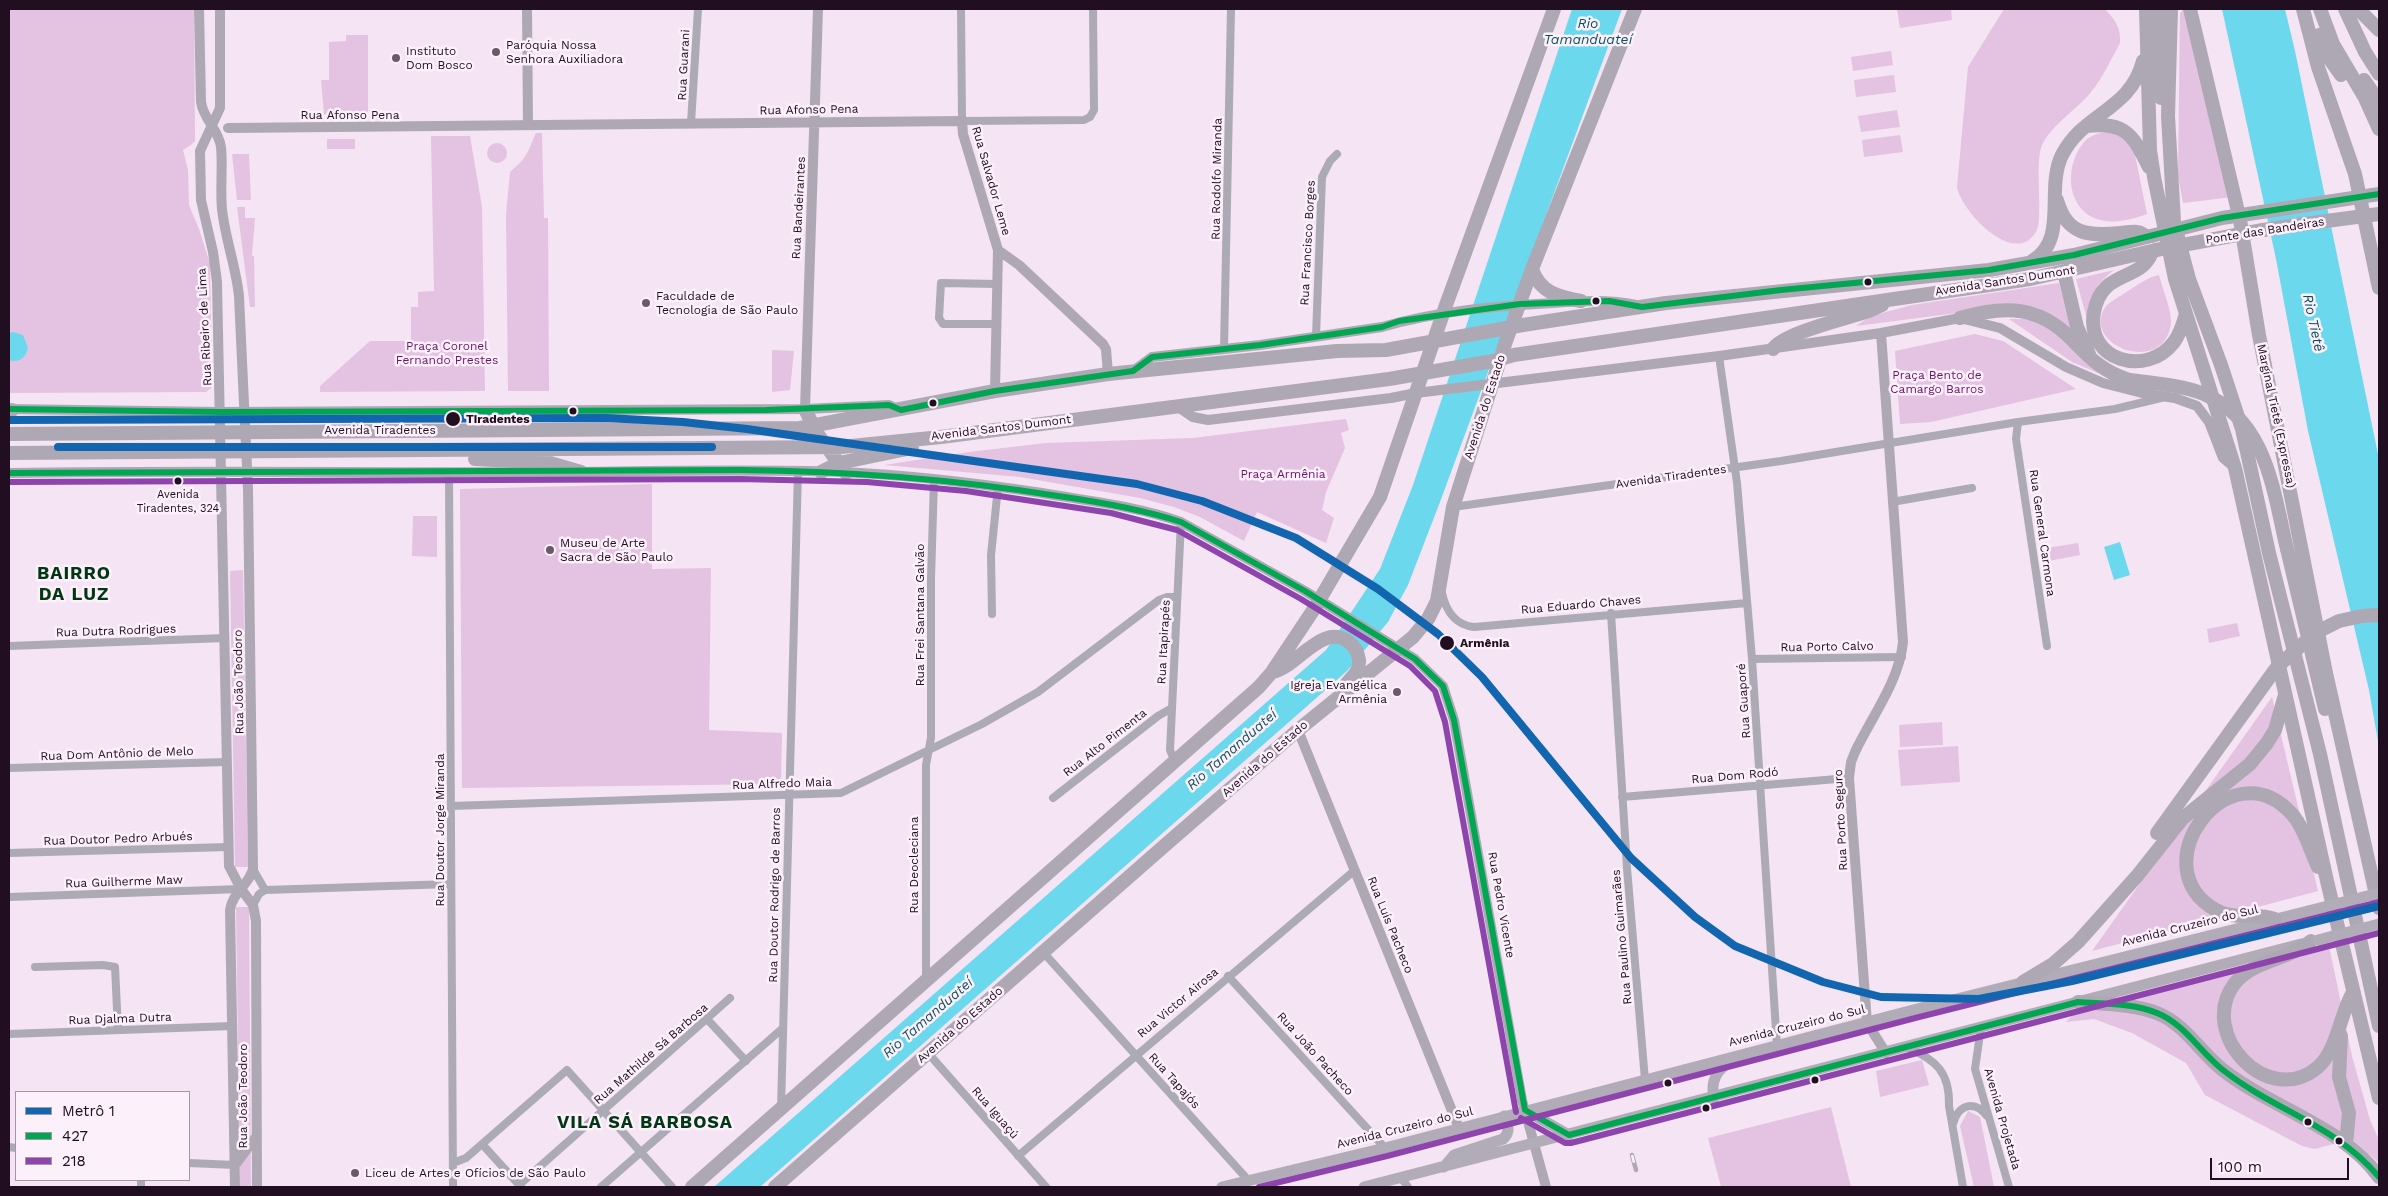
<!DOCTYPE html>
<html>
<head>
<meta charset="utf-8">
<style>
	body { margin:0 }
	#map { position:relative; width:2388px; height:1196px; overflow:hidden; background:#f5e4f3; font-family:"Work Sans",sans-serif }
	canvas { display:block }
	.frame { position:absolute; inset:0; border:10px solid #210e20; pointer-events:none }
	.legend { position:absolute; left:15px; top:1091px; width:175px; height:90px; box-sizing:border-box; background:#fcf1fb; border:1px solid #a496a3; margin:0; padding:6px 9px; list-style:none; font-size:15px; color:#210e20 }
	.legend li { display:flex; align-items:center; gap:10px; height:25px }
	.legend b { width:25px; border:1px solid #a496a3 }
	.scale { position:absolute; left:2210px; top:1158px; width:139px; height:22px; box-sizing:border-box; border:2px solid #210e20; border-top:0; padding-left:6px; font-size:15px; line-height:18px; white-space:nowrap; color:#210e20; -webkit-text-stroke:4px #fcf1fb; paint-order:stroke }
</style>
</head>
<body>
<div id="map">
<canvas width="2388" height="1196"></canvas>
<div class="frame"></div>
<ul class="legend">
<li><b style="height:6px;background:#1266af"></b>Metrô 1</li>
<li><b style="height:6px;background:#00a651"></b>427</li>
<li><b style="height:6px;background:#8e44ad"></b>218</li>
</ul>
<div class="scale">100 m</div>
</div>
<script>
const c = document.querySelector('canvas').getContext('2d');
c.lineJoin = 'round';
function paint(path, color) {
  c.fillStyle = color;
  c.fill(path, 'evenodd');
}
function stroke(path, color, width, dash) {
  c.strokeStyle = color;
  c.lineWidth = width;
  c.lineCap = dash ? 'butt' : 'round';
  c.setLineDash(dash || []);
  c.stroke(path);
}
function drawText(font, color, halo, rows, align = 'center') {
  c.font = font + ' "Work Sans",sans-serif';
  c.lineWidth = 5;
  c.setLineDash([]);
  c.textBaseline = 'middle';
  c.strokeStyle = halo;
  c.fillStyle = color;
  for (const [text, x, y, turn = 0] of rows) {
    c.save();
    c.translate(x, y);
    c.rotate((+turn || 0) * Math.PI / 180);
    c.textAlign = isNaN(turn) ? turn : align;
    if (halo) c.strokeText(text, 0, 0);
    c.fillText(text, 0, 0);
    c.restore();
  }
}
const green = new Path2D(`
	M 9,9 L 194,9 L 195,141 L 191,145 L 183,150 L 188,170 L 189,205 L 199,229 L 210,264 L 212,387 L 206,392 L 9,393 Z
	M 1897,9 L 1951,9 L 1952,20 L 1900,28 Z
	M 2004,9 L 2105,9 C 2115,20 2121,27 2120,43 C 2111,59 2103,78 2091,92 C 2079,108 2051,125 2042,145 C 2034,164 2044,218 2036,232 C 2014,268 1961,211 1957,187 L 1968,67 Z
	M 2183,10 L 2185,12 L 2233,197 L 2183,203 L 2178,176 L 2180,13 Z
	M 346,35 L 368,35 L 368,114 L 324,114 L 321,80 L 329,80 L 329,42 L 346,41 Z
	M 1891,51 L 1893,65 L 1853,71 L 1851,57 Z
	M 1894,75 L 1896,92 L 1856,97 L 1854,80 Z
	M 1897,110 L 1900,127 L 1861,132 L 1858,116 Z
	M 2113,131 L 2126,136 L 2134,150 L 2147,214 C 2131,220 2111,225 2094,218 C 2065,205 2065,163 2085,141 C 2091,134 2104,132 2113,131 Z
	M 536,133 L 542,133 L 544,218 L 548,218 L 549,391 L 508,391 L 506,214 L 510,172 C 528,157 527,153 536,133 Z
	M 1900,135 L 1903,152 L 1864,157 L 1862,140 Z
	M 431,136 L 470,136 L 482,207 L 485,391 L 320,392 L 320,386 L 370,341 L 411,341 L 411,307 L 418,307 L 418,292 L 434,291 Z
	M 327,139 L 355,139 L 355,149 L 327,149 Z
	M487 153a10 10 0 1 1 20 0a10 10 0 1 1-20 0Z
	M 232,154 L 249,154 L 251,200 L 237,200 Z
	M 237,207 L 245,207 L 245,218 L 255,218 L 252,256 L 254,256 L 255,307 L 250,307 Z
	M 2114,270 C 2094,286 2091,294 2087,319 L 2076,279 Z
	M 2159,275 C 2162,287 2172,311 2171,323 C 2165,376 2083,347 2104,309 C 2108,302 2119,297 2125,293 C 2136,286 2146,278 2159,275 Z
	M 2059,283 L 2072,333 L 2038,308 L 2019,305 L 1856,326 L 1871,316 L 1912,305 Z
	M 2009,319 L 2029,319 L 2048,324 L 2103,375 L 2072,362 Z
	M 1975,334 L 2003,341 L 2076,389 L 1931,422 L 1900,424 L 1895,351 Z
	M 772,350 L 794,351 L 790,390 L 772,392 Z
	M 1346,419 L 1349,430 L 1341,433 L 1345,448 L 1326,492 L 1322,510 L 1334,518 L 1326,543 L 1257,512 L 1244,541 L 1200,517 L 1174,507 L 1140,498 L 1020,477 L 884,465 L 969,452 L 1046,443 L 1193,438 Z
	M 652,484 L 652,569 L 711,568 L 709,730 L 782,733 L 781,779 L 777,784 L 462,788 L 460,489 Z
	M 413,516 L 437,516 L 437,557 L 412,556 Z
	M 2078,543 L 2080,555 L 2049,561 L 2047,548 Z
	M 243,570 L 248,867 L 235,867 L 230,571 Z
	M 2237,623 L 2240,636 L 2209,643 L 2207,629 Z
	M 2272,697 L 2318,891 L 2092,951 Z
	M 1942,722 L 1943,745 L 1900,747 L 1899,725 Z
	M 1958,746 L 1960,782 L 1901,786 L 1898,750 Z
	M 236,907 L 249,907 L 251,1187 L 240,1187 Z
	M 2329,946 L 2352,1056 L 2370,1120 L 2379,1140 L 2379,1163 L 2352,1139 L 2315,1149 L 2302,1146 L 2205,1095 L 2186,1063 L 2132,1033 L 2094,1019 L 2066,1022 L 2080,1007 Z
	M 1922,1060 L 1929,1085 L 1880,1097 L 1876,1071 Z
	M 1831,1107 L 1851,1187 L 1721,1187 L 1708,1138 Z
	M 1968,1111 L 1980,1117 L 1994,1187 L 1974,1187 L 1960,1126 Z`);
const water = new Path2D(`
	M 1572,9 L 1622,9 L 1440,502 L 1408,585 L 1388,622 L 1347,671 L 760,1187 L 714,1187 L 1326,650 L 1380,569 L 1413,485 Z
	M 2222,9 L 2285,9 L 2295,51 L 2379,459 L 2379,747 L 2369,690 L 2308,431 L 2276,259 Z
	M 13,332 L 23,335 L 28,348 C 26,358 19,363 9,360 L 9,333 Z
	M 2120,542 L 2130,575 L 2114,580 L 2104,547 Z`);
const street = new Path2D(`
	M 961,9 L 962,121 L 1084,120 L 1090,117 L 1094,110 L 1093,9
	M 691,123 L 698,9
	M 996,324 L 943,324 L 939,318 L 941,283 L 997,284
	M 1316,336 L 1322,177 L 1330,161 L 1337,154
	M 1224,349 L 1231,9
	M 1719,356 L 1737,483 L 1752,659 L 1777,1046
	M 2018,422 L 2016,439 L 2047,646
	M 449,473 L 453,1187
	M 1892,502 L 1972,488
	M 1453,507 L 1781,461 L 2018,422 L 2115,409 L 2165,397
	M 1442,593 C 1446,611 1455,625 1474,627 L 1747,603
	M 1611,613 L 1627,868 L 1645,1080
	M 992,614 L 991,555 L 998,487
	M 9,646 L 225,638
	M 1752,659 L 1902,657
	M 1175,762 L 1170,750 L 1181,522
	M 9,768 L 227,762
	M 1622,797 L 1849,778
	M 1053,798 L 1158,716 L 1172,708
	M 451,806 L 841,793 L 982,724 L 1038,692 L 1159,600 L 1167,597 L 1177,597
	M 9,853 L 229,847
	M 253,869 L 265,890
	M 9,897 L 241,889
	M 253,905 L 259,894 L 265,890 L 451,884
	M 1043,952 L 1248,1180
	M 35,967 L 103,965 L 115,967 L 118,1030
	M 1228,976 L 1385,1148
	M 926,981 L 926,765 L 931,738 L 931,578 L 934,480
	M 707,1019 L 746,1061
	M 1981,1027 L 1975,1069 L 2009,1187
	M 9,1034 L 232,1026
	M 1907,1047 C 1936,1060 1950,1072 1949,1106 L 1963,1187
	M 928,1053 L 1046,1187
	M 781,1109 L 798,471
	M 1953,1124 C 1958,1105 1974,1099 1987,1116
	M 482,1144 L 521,1187
	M 9,1147 L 16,1148
	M 1018,1156 L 1355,870
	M 189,1163 L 235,1165
	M 453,1163 L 466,1158 L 567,1070 L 672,1187
	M 1401,1178 L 1408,1187
	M 519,1185 L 730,998
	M 141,1187 L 141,1180
	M 601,1187 L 783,1028`);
const secondary = new Path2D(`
	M 199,9 L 201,102 C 203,119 219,130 221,147 C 223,168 220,188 222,209 C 225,238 236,267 239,296 L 248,489 L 253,869 C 249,885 232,893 230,910 L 235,1187
	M 220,9 L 220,108 L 200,151 L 201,200 L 213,252 L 217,282 L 229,866 L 241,889 L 253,905 L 256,921 L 257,1187
	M 527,9 L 528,125
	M 228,128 L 962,121 L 963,134 L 998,250 L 995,391
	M 998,250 L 1019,265 L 1103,344 L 1106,349 L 1108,374
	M 1881,333 L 1903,642 C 1899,682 1872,716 1855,752 L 1851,762 L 1849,778 L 1867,1023 L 1886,1053
	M 1133,371 L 1152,357 L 1260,345 L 1382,327 C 1437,311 1496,306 1553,303 C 1581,301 1609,299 1636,305
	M 1175,405 L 1193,417 L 1208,420 L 1391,398 L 1416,393 L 1719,356 L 1881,333 L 1960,318 L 2000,328 L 2066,367 L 2103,383 L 2142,393 L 2175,398 L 2197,406 L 2209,422 L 2223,458 L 2235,468
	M 9,409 L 221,412 L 805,409 L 889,405 L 895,408
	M 805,409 L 818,9
	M 9,473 C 196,470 383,473 570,472 C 661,471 752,469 842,472 C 909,475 976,483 1042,493 C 1088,501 1137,506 1181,522 L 1305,591 L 1415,659 L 1443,686 L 1454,720 L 1522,1100 L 1546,1187
	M 1298,730 L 1459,1128
	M 235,1165 L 256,1137`);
const primary = new Path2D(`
	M 1714,1098 C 1710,1082 1717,1068 1732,1061
	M 1525,1110 L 1569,1135
	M 1444,1167 L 1454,1155 L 1503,1139 C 1511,1132 1508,1125 1504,1116
	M 1222,1187 L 1385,1148 L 1917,1009 L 2308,911
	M 1364,1187 L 2301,944`);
const highway = new Path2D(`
	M 2146,9 L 2150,150 L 2154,177 L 2175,279 L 2235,468 L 2327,881 L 2379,1098
	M 2159,9 L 2161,98
	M 2171,9 L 2168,116 L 2174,222 L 2189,279 L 2221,365 L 2242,429 L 2269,553 L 2320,754 L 2379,1026
	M 2190,9 L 2240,220 L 2259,335 L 2326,673 L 2379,908
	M 2303,9 L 2318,67 L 2355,174 L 2379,288
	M 2320,9 L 2333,44 L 2365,98 L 2379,129
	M 2345,9 L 2365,52 L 2379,74
	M 2358,9 L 2379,30
	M 2319,35 L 2329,58 L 2341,75
	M 2364,80 L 2379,102
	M 2086,126 C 2125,122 2132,133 2149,167
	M 2057,200 C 2067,236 2089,236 2121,233 C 2130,232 2137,230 2144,235
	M 2263,230 L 2304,224
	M 2152,252 C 2141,283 2102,268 2094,312 C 2085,361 2147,378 2174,342 C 2180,334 2183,324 2186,314
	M 2032,261 C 2069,240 2045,189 2062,155 C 2084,112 2130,111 2143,61
	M 1532,269 C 1540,293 1559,297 1581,301
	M 2064,272 L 2077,327 L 2089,354
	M 1960,318 C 1998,307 2033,304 2065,333 C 2087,354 2098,370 2129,380
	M 1773,349 C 1782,333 1849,318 1869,311 L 1882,305
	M 805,409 L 816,432 L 846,473
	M 9,411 L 12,410
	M 9,434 L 800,428 L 995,391 L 1108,374 L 1337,351 L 1386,350 L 1523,325 L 1666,303 L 1989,270 L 2074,255 L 2151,236
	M 9,453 L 841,447 L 941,437 L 1389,379 L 1493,361 L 1514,355 L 2030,279 L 2156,250
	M 475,459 L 550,463 L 581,472
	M 821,472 L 839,463 L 912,448
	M 2287,549 L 2325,709
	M 1273,672 C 1297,667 1324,620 1350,643 C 1355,647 1358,653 1359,660 C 1360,670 1353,676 1347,683
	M 2275,919 C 2256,912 2235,921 2216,910 C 2139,867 2229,746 2291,813 C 2304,827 2310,850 2318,867
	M 2311,941 C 2289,960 2254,960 2235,983 C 2196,1033 2268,1110 2318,1067 C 2337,1051 2340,1014 2353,992
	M 2023,982 L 2053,964 L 2078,942 L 2137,876 L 2183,818 L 2250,764 L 2267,743 L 2275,730 L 2285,695
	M 2078,1002 C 2103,1004 2133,1004 2157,1013 C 2185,1024 2200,1052 2223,1070 C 2271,1108 2344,1127 2379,1177
	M 2341,1036 L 2339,1077 L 2349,1113 L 2346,1144
	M 692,1187 L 1259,687 L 1272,672 L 1314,609 L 1380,497 L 1446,305 L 1554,9
	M 775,1187 L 1171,840 L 1298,730 L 1413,637 L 1428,619 L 1437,601 L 1453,507 L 1505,344 L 1532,269 L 1635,9`);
const rail = new Path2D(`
	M 1632,1155 L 1636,1170`);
const primaryBridge = new Path2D(`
	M 2308,911 L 2379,893
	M 2318,940 L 2379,924`);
const highwayBridge = new Path2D(`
	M 2304,224 L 2379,214
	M 2151,236 L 2222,218 L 2379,194
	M 2156,250 L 2263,230
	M 2129,380 C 2154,383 2181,385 2204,394 C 2267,421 2273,490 2287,549
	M 2157,833 L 2277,667 L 2315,633 L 2339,621 L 2362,616 L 2379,615`);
const bus1 = new Path2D(`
	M 9,409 L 221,412 L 766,410 L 889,405 L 901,410 L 995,391 L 1133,371 L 1152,357 L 1260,345 L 1382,327 L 1399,321 L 1520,304 L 1609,301 L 1642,307 L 1781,290 L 1989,270 L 2074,255 L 2222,218 L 2379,194
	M 9,473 L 740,470 C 847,471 953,479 1058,496 C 1100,502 1141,509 1181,522 L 1305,591 L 1415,659 L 1443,686 L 1454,720 L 1525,1110 L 1569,1135 L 2078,1002 C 2104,1004 2133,1003 2157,1013 C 2185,1024 2200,1052 2223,1070 C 2275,1111 2334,1124 2379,1177`);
const bus2 = new Path2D(`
	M 9,482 L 740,479 L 867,482 L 966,491 L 1111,513 L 1177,530 L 1301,599 L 1410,666 L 1435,691 L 1445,722 L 1516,1112
	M 1521,1118 L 1565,1143 L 1571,1143 L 2379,933
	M 1259,1187 L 1387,1156 L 1919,1017 L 2379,902`);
const metro1 = new Path2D(`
	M 9,420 L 606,418 L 683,422 L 747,429 L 1137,484 L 1202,501 L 1296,538 L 1378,589 L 1438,634 L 1482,677 L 1631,858 L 1695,917 L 1735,946 L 1823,982 L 1881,997 L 1979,999 L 2072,981 L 2379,906
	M 58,447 L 712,447`);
const markers = [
	[496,52,5,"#6b596a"],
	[396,58,5,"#6b596a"],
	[1868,282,4.5,"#210e20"],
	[1596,301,4.5,"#210e20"],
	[646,303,5,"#6b596a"],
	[933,403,4.5,"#210e20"],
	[573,411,4.5,"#210e20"],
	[453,419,8,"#210e20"],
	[178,481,4.5,"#210e20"],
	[550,550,5,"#6b596a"],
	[1447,643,8,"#210e20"],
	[1397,692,5,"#6b596a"],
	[1815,1080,4.5,"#210e20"],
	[1668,1083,4.5,"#210e20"],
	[1706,1108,4.5,"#210e20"],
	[2308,1122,4.5,"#210e20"],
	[2339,1141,4.5,"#210e20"],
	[355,1173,5,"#6b596a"]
];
const busNames = [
	["Avenida",178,495],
	["Tiradentes, 324",178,509]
];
const poiNames = [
	["Paróquia Nossa",506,45],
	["Senhora Auxiliadora",506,59],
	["Instituto",406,51],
	["Dom Bosco",406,65],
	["Faculdade de",656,296],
	["Tecnologia de São Paulo",656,310],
	["Museu de Arte",560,543],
	["Sacra de São Paulo",560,557],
	["Igreja Evangélica",1387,685,"right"],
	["Armênia",1387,699,"right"],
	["Liceu de Artes e Ofícios de São Paulo",365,1173]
];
const streetNames = [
	["Rua Guarani",684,65,-87],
	["Rua Afonso Pena",809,110,-1],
	["Rua Afonso Pena",350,115],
	["Rua Rodolfo Miranda",1217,179,-89],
	["Rua Salvador Leme",991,181,74],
	["Rua Bandeirantes",799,208,-87],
	["Ponte das Bandeiras",2265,231,-9],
	["Rua Francisco Borges",1308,243,-87],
	["Avenida Santos Dumont",2005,281,-9],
	["Rua Ribeiro de Lima",205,327,-93],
	["Avenida do Estado",1485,407,-72],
	["Marginal Tietê (Expressa)",2276,416,78],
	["Avenida Santos Dumont",1001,428,-7],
	["Avenida Tiradentes",380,430],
	["Avenida Tiradentes",1671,477,-8],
	["Rua General Carmona",2042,533,82],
	["Rua Eduardo Chaves",1581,605,-5],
	["Rua Frei Santana Galvão",920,615,-90],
	["Rua Dutra Rodrigues",116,631,-2],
	["Rua Itapirapés",1164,642,-87],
	["Rua Porto Calvo",1827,647,-1],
	["Rua João Teodoro",239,682,-91],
	["Rua Guaporé",1744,701,-94],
	["Rua Alto Pimenta",1105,743,-38],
	["Rua Dom Antônio de Melo",117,754,-2],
	["Avenida do Estado",1265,759,-41],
	["Rua Dom Rodó",1735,776,-5],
	["Rua Alfredo Maia",782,784,-2],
	["Rua Porto Seguro",1841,820,-93],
	["Rua Doutor Jorge Miranda",440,830,-90],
	["Rua Doutor Pedro Arbués",118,839,-2],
	["Rua Deocleciana",914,865,-90],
	["Rua Guilherme Maw",124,882,-2],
	["Rua Doutor Rodrigo de Barros",775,895,-89],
	["Rua Pedro Vicente",1501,905,80],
	["Rua Luís Pacheco",1390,925,68],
	["Avenida Cruzeiro do Sul",2190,926,-14],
	["Rua Paulino Guimarães",1622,937,-95],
	["Rua Victor Airosa",1178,1003,-40],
	["Rua Djalma Dutra",120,1019,-2],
	["Avenida do Estado",960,1025,-41],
	["Avenida Cruzeiro do Sul",1797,1026,-14],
	["Rua Mathilde Sá Barbosa",651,1054,-41],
	["Rua João Pacheco",1315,1054,48],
	["Rua Tapajós",1174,1081,48],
	["Rua João Teodoro",243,1096,-90],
	["Rua Iguaçú",995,1113,49],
	["Avenida Projetada",2002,1119,74],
	["Avenida Cruzeiro do Sul",1405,1128,-14]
];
const parkNames = [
	["Praça Coronel",447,346],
	["Fernando Prestes",447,360],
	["Praça Bento de",1937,375],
	["Camargo Barros",1937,389],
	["Praça Armênia",1283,474]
];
const stopNames = [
	["Tiradentes",466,419],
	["Armênia",1460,643]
];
const waterNames = [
	["Rio",1588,24],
	["Tamanduateí",1588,40],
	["Rio Tietê",2313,323,78],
	["Rio Tamanduateí",1232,750,-41],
	["Rio Tamanduateí",928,1018,-41]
];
const districtNames = [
	["BAIRRO",74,574],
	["DA LUZ",74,595],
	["VILA SÁ BARBOSA",645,1123]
];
paint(green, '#e4c2e1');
paint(water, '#6cd8ed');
stroke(street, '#acaab5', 8);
stroke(secondary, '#aea8b5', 10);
stroke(primary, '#b2acb9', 11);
stroke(highway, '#aea8b4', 14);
stroke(rail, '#afa7b2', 4.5);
stroke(rail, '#fcf1fb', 2.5, [8]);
stroke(primaryBridge, '#b2acb9', 11);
stroke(highwayBridge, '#aea8b4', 14);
stroke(bus1, '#00a651', 6);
stroke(bus2, '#8e44ad', 6);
stroke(metro1, '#1266af', 8);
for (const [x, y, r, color] of markers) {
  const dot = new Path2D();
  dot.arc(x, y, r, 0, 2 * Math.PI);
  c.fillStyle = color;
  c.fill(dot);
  stroke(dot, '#fcf1fb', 2);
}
drawText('11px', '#210e20', '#fcf1fb', busNames);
drawText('12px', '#210e20', '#fcf1fb', poiNames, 'left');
drawText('12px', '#210e20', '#fcf1fb', streetNames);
drawText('12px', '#6d126b', '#fcf1fb', parkNames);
drawText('bold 12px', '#210e20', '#fcf1fb', stopNames, 'left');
drawText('italic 14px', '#0f515a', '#fcf1fb', waterNames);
c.letterSpacing = '1px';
drawText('bold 18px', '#023714', '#fcf1fb', districtNames);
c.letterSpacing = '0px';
</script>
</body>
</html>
